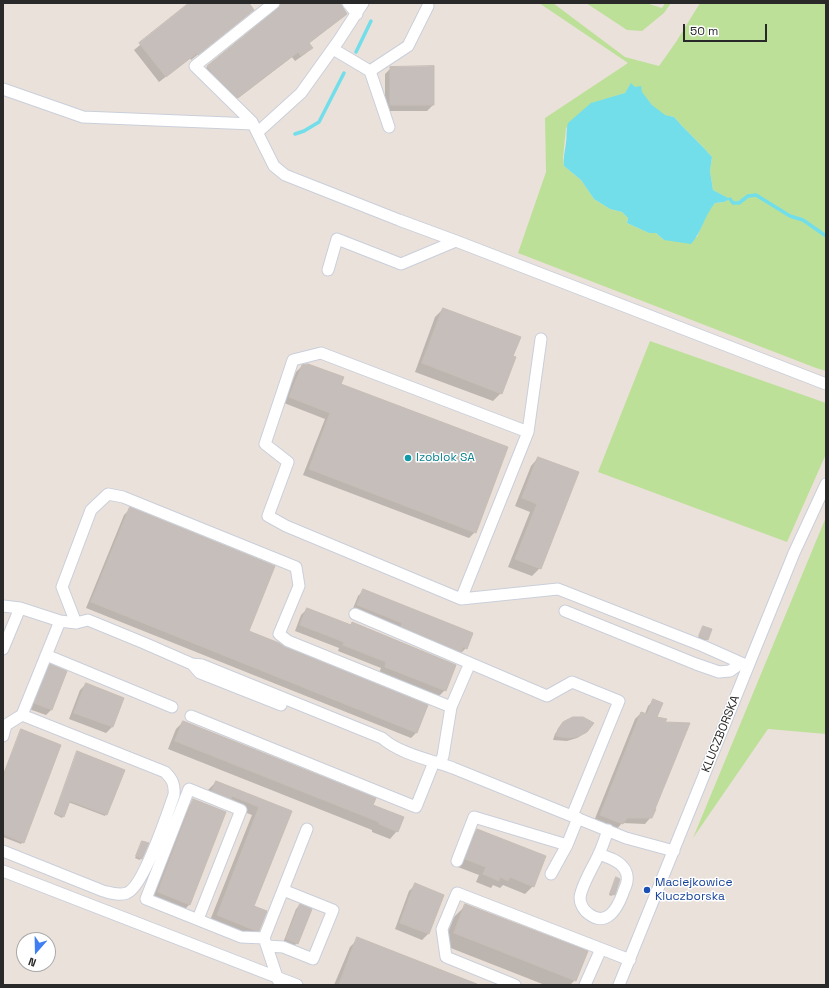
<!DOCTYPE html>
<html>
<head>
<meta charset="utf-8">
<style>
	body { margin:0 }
	#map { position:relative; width:829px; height:988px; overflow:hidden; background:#ebe1db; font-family:"Space Grotesk",sans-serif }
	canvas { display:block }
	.frame { position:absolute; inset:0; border:4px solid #292929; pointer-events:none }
	.north { position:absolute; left:16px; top:932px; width:40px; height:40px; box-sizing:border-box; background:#fff; border:1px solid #a9a9a9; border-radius:50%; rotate:200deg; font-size:11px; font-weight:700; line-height:16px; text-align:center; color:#292929 }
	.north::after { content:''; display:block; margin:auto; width:14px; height:18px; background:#407ff3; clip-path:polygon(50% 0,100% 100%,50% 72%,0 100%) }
	.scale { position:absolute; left:683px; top:24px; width:84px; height:18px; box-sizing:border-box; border:2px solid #292929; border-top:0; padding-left:5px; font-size:12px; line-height:14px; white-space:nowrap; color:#292929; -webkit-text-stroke:3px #fff; paint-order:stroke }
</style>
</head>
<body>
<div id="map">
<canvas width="829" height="988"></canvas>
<div class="frame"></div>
<div class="north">N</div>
<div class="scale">50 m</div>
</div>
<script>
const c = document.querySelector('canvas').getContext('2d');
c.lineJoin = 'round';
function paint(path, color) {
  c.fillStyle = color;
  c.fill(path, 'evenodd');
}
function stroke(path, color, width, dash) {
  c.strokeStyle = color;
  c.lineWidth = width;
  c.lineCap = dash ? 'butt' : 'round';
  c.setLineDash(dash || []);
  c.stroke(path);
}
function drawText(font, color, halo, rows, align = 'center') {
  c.font = font + ' "Space Grotesk",sans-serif';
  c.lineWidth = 3;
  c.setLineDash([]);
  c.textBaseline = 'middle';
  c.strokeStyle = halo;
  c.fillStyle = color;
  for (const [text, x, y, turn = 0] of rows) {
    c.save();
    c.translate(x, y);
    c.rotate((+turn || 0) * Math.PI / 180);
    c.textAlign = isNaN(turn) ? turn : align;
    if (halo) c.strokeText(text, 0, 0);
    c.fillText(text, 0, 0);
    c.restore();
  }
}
const green = new Path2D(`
	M 539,3 L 553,3 L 625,57 L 659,66 L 676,42 L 700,3 L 826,3 L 826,371 L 816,368 L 518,253 L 546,172 L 545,118 L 628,63 ZM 635,87 C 646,95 652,109 664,115 C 667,116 671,116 674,117 C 686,131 700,143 712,157 L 710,171 L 713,190 L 729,199 L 724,202 L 715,203 L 708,211 L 697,237 L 664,240 L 656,233 L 649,233 L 627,223 L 628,218 L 622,212 L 610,209 L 594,199 L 581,180 L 564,166 L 563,158 L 566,128 L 616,96 L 625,93 L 629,88 Z
	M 586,3 L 646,3 L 662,8 L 665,3 L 671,3 L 664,13 L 642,31 L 627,30 Z
	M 650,341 L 826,403 L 826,454 L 787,542 L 598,472 Z
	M 826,517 L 826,734 L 768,729 L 693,838 Z`);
const water = new Path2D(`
	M 631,83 L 635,87 L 641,86 L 642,92 L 652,105 L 665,115 L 674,117 C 686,131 700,143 712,157 L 710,171 L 713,190 L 730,199 L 724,202 L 715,203 C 704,216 702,232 691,244 L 664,240 L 656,233 L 649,233 L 627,223 L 628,218 L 622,212 L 610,209 L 594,199 L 581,180 L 564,166 C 563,157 565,151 566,143 C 567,136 566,130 568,123 L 591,103 L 625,93 Z`);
const shadow = new Path2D(`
	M 191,3 L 248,3 L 253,10 L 191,60 L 190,58 L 159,82 L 134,50 Z
	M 280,3 L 339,3 L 346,13 L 308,44 L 311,48 L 305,54 L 295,61 L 292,57 L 231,103 L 201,72 L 274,13 L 275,8 Z
	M 391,68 L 433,105 L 427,111 L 385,111 L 385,74 Z
	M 443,309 L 512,357 L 501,393 L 493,401 L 415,372 L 435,317 Z
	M 302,366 L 340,384 L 475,532 L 469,538 L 303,475 L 325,419 L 284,403 L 296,372 Z
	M 538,458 L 540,568 L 532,576 L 508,567 L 530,512 L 515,506 L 531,466 Z
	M 130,509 L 248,631 L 417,732 L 411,738 L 86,608 L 124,515 Z
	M 364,590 L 466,648 L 460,654 L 352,611 L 358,596 Z
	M 307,609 L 350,626 L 352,623 L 445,690 L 439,696 L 379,673 L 381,668 L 338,651 L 339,648 L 295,631 L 301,615 Z
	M 703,627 L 707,639 L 705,641 L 698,638 Z
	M 50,665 L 52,709 L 46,715 L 29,709 L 44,671 Z
	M 86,684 L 123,698 L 112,727 L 106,733 L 69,719 L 80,690 Z
	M 654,700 L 656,718 L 664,723 L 651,817 L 645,824 L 622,823 L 616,830 L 594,821 L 635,719 L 641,713 L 645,714 L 648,706 Z
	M 183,722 L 372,806 L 397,831 L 390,839 L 372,832 L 372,830 L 168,749 L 176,729 Z
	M 559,728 L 586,731 L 577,738 L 567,741 L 553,740 L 555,734 Z
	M 21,731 L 23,842 L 21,844 L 3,837 L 3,775 Z
	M 78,752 L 106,814 L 105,816 L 68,802 L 62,818 L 54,814 Z
	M 216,782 L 290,811 L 253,906 L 258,930 L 250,938 L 209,923 L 252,815 L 224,804 L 204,798 L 208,790 Z
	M 194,800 L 189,905 L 181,913 L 150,901 L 186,809 Z
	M 477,830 L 533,886 L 525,894 L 503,885 L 500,888 L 493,885 L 491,888 L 476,882 L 479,875 L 458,867 L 469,838 Z
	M 142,842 L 141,858 L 140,860 L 135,858 Z
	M 616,878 L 619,879 L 612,896 L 609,895 Z
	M 415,885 L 443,895 L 428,934 L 422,940 L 395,929 L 409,891 Z
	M 300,905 L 297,943 L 293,947 L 283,943 L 296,909 Z
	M 466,905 L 575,980 L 570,985 L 545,985 L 443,945 L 454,917 Z
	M 358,939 L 476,985 L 334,985 L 350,947 Z`);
const stream = new Path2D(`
	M 356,52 L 371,21
	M 295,134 L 304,131 L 319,122 L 344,73
	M 730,199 L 733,203 L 739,203 L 748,196 L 756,195 L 790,216 L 803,220 L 826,236`);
const building = new Path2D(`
	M 189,3 L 249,3 L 254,10 L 198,55 L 197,53 L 166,77 L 139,43 Z
	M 281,3 L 340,3 L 347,14 L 309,43 L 313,48 L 301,56 L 298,52 L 238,98 L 213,74 L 207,66 L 278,8 Z
	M 434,66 L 434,105 L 390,105 L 390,67 Z
	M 443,308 L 521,337 L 513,356 L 516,357 L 502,394 L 422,363 Z
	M 308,364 L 344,377 L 341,384 L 508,447 L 476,533 L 309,469 L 330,413 L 289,397 L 302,365 Z
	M 538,457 L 579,472 L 541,569 L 515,559 L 537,504 L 522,498 Z
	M 130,507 L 275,566 L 249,631 L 279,643 L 285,647 L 428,705 L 417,733 L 91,602 Z
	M 363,589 L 473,633 L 467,649 L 463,647 L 461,652 L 401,626 L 402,623 L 357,605 Z
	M 307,608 L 351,625 L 352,622 L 456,665 L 446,691 L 385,667 L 386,662 L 343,645 L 344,642 L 300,625 Z
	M 703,626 L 712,629 L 708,640 L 699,636 Z
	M 50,664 L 67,671 L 52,710 L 34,703 Z
	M 86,683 L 124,698 L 113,727 L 74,713 Z
	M 653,699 L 663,703 L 657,717 L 667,719 L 665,722 L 690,723 L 655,809 L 656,809 L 652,818 L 627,818 L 623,824 L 600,815 L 641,712 L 647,714 Z
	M 573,717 L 583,717 L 594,723 L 587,732 L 578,737 L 567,738 L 556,736 L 558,729 L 563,722 Z
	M 183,721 L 376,798 L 373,805 L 404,817 L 398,832 L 379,824 L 379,822 L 175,741 Z
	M 21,729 L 61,745 L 24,843 L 3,834 L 3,776 Z
	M 77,751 L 125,770 L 107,815 L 70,801 L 64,817 L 55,813 Z
	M 216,781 L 292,811 L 254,906 L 267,911 L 259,931 L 256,931 L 217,915 L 259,807 L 232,796 L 231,799 L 212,791 Z
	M 193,799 L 226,812 L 190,905 L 158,892 Z
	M 477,829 L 546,856 L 534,887 L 510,877 L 508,881 L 500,877 L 499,881 L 483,874 L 486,867 L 465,859 Z
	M 142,841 L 149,843 L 142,859 L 136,856 Z
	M 616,877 L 620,879 L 615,895 L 610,894 Z
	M 415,883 L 444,895 L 429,934 L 400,923 Z
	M 300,904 L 312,909 L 298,944 L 286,939 Z
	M 465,904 L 588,951 L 576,981 L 454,933 Z
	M 357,937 L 477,984 L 477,985 L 339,985 Z`);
const minor = new Path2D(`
	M 274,3 L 195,66 L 252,122 L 274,166 L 285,175 L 399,220 L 456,241 L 826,384
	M 348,3 L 357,14
	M 333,49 L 370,71 L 389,127
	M 370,71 L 408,46 L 428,6
	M 3,89 L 83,117 L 253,124
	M 258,132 L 301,93 L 339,40 L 363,3
	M 328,270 L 337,239 L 401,264 L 456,241
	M 528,432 L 321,353 L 293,360 L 265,444 L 288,462 L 268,516 L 286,526 L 461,599 L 558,589 L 703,646 L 748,666
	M 461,599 L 528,432 L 541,339
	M 3,606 L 20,608 L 60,621
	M 565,611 L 696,664 L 719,672 L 730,671 L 741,663
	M 355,614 L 547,696 L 572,682 L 619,701 L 572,816
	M 76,623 L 62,587 L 91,510 L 108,494 L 123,497 L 296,567 L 299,586 L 279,634 L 288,641 L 451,707
	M 3,649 L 20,608
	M 46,655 L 172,707
	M 192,664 L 200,673 L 281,705
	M 191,716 L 416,807 L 434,762
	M 3,736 L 6,725 L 22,715 L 60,621 L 76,623 L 88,620 L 144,643 L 192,664 L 202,665 L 382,738 C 400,754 431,760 453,768 L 626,838 L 674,851
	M 440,763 L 443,756 L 451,707 L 470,663
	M 567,845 L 578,818
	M 3,851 L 103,891 C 111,893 119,896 127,893 C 144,886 167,814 174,795 C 175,784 172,779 165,772 L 22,715
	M 599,854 C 607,857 618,860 623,867 C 626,870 628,876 627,881 C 627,885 624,889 623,893 C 618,907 607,928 589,914 C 584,911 580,904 580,898 C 581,886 593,867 598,856 C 602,848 605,839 608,830
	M 457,861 L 474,817 L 567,845 L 551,874
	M 3,871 L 297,985
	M 198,919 L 241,810 L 189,789 L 146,899 L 241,937 L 264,938
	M 267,946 L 283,947 L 313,959 L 333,910 L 283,890
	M 278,980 L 264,938 L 307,829
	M 515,985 L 446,957 L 442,929 L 457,893 L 630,960
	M 585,985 L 601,949
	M 619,985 L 794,553 L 826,484`);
const markers = [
	[408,458,4,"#0f9aa8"],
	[647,890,4,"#1a4fb4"]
];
const cultureNames = [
	["Izoblok SA",416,458]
];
const streetNames = [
	["KLUCZBORSKA",721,734,-68]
];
const transitNames = [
	["Maciejkowice",655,883],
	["Kluczborska",655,897]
];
paint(green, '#bde099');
paint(water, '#71deea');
paint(shadow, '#0003');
stroke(stream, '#71deea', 3.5);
paint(building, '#c6bebb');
stroke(building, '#c6bdb5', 1);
stroke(minor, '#c9cfda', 13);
stroke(minor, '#fff', 11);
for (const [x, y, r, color] of markers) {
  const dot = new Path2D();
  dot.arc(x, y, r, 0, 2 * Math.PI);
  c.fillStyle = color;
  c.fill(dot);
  stroke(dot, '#fff', 1.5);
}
drawText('12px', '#0d838f', '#fff', cultureNames, 'left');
drawText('12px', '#292929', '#fff', streetNames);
drawText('12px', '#164399', '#fff', transitNames, 'left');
</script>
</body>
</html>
